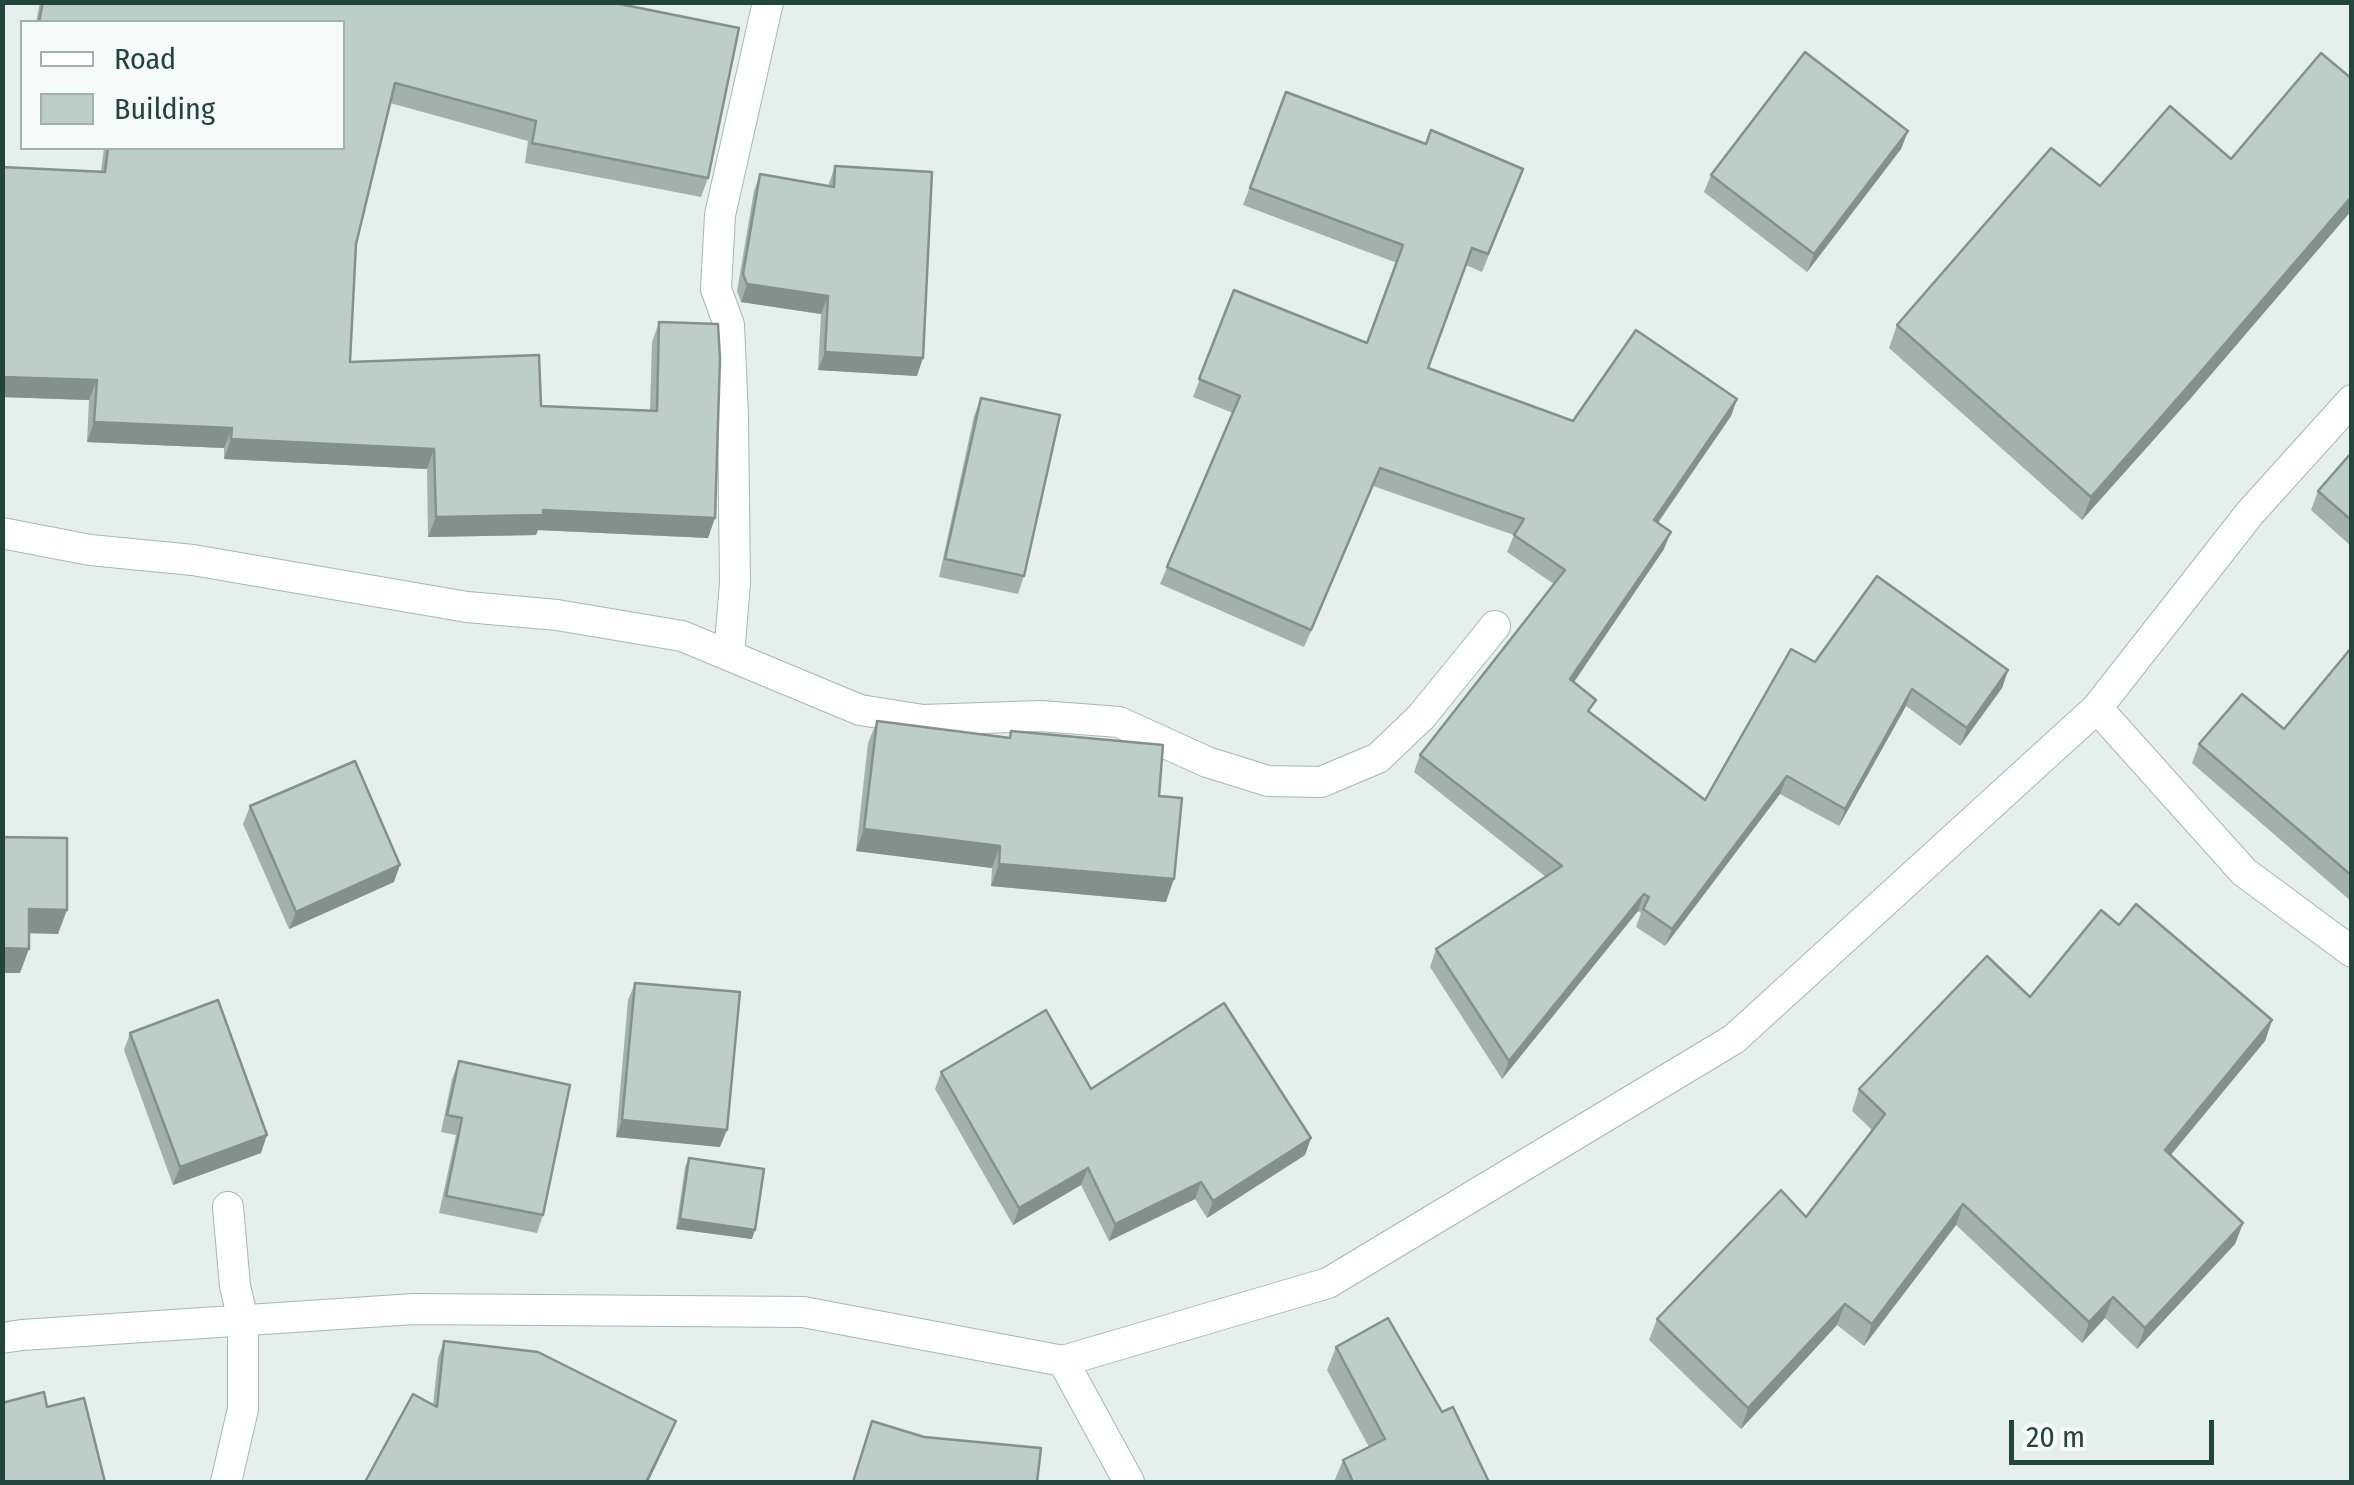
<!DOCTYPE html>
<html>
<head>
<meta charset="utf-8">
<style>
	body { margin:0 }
	#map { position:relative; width:2354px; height:1485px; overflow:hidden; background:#e5efeb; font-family:"Fira Sans Condensed",sans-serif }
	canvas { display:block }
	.frame { position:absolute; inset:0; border:5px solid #21443c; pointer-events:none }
	.legend { position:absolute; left:20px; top:20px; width:325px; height:130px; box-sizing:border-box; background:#f6fbf9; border:2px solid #a1b2ad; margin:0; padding:12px 18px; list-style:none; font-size:30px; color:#21443c }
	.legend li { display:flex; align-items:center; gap:20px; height:50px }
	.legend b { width:50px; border:2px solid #a1b2ad }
	.scale { position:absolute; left:2009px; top:1420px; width:205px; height:45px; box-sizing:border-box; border:5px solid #21443c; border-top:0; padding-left:12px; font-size:30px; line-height:35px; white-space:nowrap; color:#21443c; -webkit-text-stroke:8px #f6fbf9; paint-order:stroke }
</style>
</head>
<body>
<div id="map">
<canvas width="2354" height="1485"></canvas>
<div class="frame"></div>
<ul class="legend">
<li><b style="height:12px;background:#fff"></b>Road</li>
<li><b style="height:28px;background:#bccec7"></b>Building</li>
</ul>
<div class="scale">20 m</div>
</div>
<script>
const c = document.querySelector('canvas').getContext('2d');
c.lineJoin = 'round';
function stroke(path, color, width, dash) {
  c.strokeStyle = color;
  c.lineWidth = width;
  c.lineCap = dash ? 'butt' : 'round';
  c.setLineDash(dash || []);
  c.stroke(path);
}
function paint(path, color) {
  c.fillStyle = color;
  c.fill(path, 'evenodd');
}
const minor = new Path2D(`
	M 2,533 L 90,550 L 193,560 L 467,607 L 557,615 L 682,636 L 860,710 L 923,720 L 1041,716 L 1119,722 L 1207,762 L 1268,781 L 1321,782 L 1378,758 L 1421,717 L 1495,626
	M 729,655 L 735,583 L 733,417 L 729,325 L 716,289 L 720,215 L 768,2
	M 2097,708 L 2244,872 L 2352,952
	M 2,1338 L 22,1335 L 414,1309 L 803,1312 L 1063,1361 L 1328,1283 L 1734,1039 L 2097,708 L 2250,513 L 2352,400
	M 1063,1361 L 1129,1482
	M 226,1482 L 243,1409 L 243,1320 L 235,1286 L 228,1207`);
const wall = new Path2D(`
	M 40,2 L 610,2 L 708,178 L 701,197 L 525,163 L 528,141 L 390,103 L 356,244 L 350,362 L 541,406 L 650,410 L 652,342 L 659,322 L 708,538 L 538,530 L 536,535 L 428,537 L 427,469 L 224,459 L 224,448 L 87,442 L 89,400 L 2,397 L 2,167 L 101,171 L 104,148 L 342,148 L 342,22 L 36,22 Z
	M 2352,79 L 2352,210 L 2190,399 L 2082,520 L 1889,348 L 1897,325 L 2100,186 L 2231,159 Z
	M 1286,92 L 1517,186 L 1482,272 L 1466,265 L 1428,368 L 1573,421 L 1737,399 L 1731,416 L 1658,523 L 1664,549 L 1573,682 L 1591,714 L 1705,800 L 1815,662 L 2008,670 L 2002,688 L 1960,746 L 1906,706 L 1839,826 L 1780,794 L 1665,946 L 1636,927 L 1641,913 L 1638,911 L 1502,1079 L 1430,967 L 1436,949 L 1546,877 L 1414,772 L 1420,755 L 1554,584 L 1507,552 L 1514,535 L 1373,486 L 1304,647 L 1160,584 L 1233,413 L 1193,397 L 1234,290 L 1367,343 L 1397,263 L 1243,205 Z
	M 1908,131 L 1901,149 L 1807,272 L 1704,192 L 1711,175 Z
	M 835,166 L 917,376 L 818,370 L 821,314 L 741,302 L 737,291 L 754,191 L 760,174 L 828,186 Z
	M 981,398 L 1024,576 L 1018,594 L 939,577 L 974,416 Z
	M 2352,452 L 2352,547 L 2311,510 L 2318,491 Z
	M 2352,647 L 2352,902 L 2192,763 L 2199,744 L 2284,729 Z
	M 877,721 L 1009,738 L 1011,731 L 1159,796 L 1166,902 L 991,886 L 992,868 L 856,851 L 868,743 Z
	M 250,806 L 394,882 L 289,929 L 243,824 Z
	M 2119,925 L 2272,1020 L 2265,1041 L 2171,1155 L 2243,1223 L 2235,1244 L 2137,1349 L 2105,1318 L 2082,1343 L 1956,1225 L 1864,1346 L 1837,1325 L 1741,1429 L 1649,1340 L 1657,1319 L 1806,1217 L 1872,1130 L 1852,1111 L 1859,1089 L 2030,997 Z
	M 635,983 L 720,1147 L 616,1137 L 628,1000 Z
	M 130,1033 L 261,1153 L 173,1185 L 124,1050 Z
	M 459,1061 L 543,1215 L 537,1233 L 439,1213 L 456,1135 L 441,1132 L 452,1079 Z
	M 941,1072 L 1091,1089 L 1311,1138 L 1305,1155 L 1207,1218 L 1195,1199 L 1109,1241 L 1081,1185 L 1013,1225 L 935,1089 Z
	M 689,1158 L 752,1239 L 676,1229 L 685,1167 Z
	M 444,1341 L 669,1438 L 648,1482 L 365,1482 L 433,1405 L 438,1358 Z
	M 1336,1347 L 1442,1412 L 1489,1482 L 1334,1482 L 1343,1460 L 1369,1447 L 1327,1370 Z`);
const shadedWall = new Path2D(`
	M 1908,131 L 1901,149 L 1807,272 L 1814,254 Z
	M 2352,196 L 2352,210 L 2190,399 L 2082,520 L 2091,497 Z
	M 747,284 L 828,296 L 821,314 L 741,302 Z
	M 825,352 L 923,358 L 917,376 L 818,370 Z
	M 2,377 L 97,380 L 89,400 L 2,397 Z
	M 1737,399 L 1731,416 L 1647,538 L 1654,520 Z
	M 94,422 L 232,428 L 224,448 L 87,442 Z
	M 231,439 L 434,449 L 427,469 L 224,459 Z
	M 1380,468 L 1373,486 L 1304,647 L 1311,630 Z
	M 543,510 L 715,518 L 708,538 L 538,530 L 536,535 L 428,537 L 436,517 Z
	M 1671,532 L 1664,549 L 1564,697 L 1570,679 Z
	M 2008,670 L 2002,688 L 1960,746 L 1967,728 Z
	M 1912,689 L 1906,706 L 1839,826 L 1845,809 Z
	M 1787,776 L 1780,794 L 1665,946 L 1672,929 Z
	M 864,829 L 1000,846 L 992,868 L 856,851 Z
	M 999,864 L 1174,879 L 1166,902 L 991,886 Z
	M 400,865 L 394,882 L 289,929 L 296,912 Z
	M 1644,894 L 1638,911 L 1502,1079 L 1509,1061 Z
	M 29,909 L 67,910 L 58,934 L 20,933 Z
	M 2,948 L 29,949 L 20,973 L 2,973 Z
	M 2272,1020 L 2265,1041 L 2157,1171 L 2165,1150 Z
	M 622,1120 L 727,1130 L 720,1147 L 616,1137 Z
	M 267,1135 L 261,1153 L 173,1185 L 180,1167 Z
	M 1311,1138 L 1305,1155 L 1207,1218 L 1213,1201 Z
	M 1088,1168 L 1081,1185 L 1013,1225 L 1019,1208 Z
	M 1201,1182 L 1195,1199 L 1109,1241 L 1115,1224 Z
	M 1963,1204 L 1956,1225 L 1864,1346 L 1872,1324 Z
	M 680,1219 L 755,1230 L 752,1239 L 676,1229 Z
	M 2243,1223 L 2235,1244 L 2137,1349 L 2145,1328 Z
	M 2113,1297 L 2105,1318 L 2082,1343 L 2089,1322 Z
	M 1845,1304 L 1837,1325 L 1741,1429 L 1748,1408 Z
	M 676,1421 L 669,1438 L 648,1482 L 646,1482 Z`);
const building = new Path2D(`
	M 43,2 L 610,2 L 739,28 L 708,178 L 532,143 L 536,121 L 395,83 L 356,244 L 350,362 L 539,355 L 541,406 L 657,411 L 659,322 L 718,324 L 720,359 L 715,518 L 543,510 L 543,515 L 436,517 L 434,449 L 231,439 L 232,428 L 94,422 L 97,380 L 2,377 L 2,167 L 105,172 L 108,148 L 342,148 L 342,22 L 39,22 Z
	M 1805,52 L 1908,131 L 1814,254 L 1711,175 Z
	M 2321,53 L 2352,79 L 2352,196 L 2198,375 L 2091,497 L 1897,325 L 2051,148 L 2100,186 L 2170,106 L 2231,159 Z
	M 1286,92 L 1426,144 L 1431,130 L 1523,169 L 1488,254 L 1472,248 L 1428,368 L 1573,421 L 1636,330 L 1737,399 L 1654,520 L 1671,532 L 1570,679 L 1596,700 L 1588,711 L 1705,800 L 1791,649 L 1815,662 L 1877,576 L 2008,670 L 1967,728 L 1912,689 L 1845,809 L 1787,776 L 1672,929 L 1643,909 L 1649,897 L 1644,894 L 1509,1061 L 1436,949 L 1562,866 L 1420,755 L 1565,570 L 1514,535 L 1524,519 L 1380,468 L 1311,630 L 1167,567 L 1240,396 L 1199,379 L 1234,290 L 1367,343 L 1403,245 L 1250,188 Z
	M 835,166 L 932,172 L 923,358 L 825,352 L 828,296 L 747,284 L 743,274 L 760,174 L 834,187 Z
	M 981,398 L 1060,415 L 1024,576 L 945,559 Z
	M 2352,452 L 2352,521 L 2318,491 Z
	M 2352,647 L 2352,876 L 2199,744 L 2242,694 L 2284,729 Z
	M 877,721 L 1010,738 L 1011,731 L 1163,745 L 1159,796 L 1182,798 L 1174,879 L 999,864 L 1000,846 L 864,829 Z
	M 355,761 L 400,865 L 296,912 L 250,806 Z
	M 2,837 L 67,838 L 67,910 L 29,909 L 29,949 L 2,948 Z
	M 2136,904 L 2272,1020 L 2165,1150 L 2243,1223 L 2145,1328 L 2113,1297 L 2089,1322 L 1963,1204 L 1872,1324 L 1845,1304 L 1748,1408 L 1657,1319 L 1781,1190 L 1806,1217 L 1885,1114 L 1859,1089 L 1987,956 L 2030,997 L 2101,910 L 2119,925 Z
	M 635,983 L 740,992 L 727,1130 L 622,1120 Z
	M 218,1000 L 267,1135 L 180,1167 L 130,1033 Z
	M 1224,1003 L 1311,1138 L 1213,1201 L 1201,1182 L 1115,1224 L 1088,1168 L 1019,1208 L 941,1072 L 1046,1010 L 1091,1089 Z
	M 459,1061 L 570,1085 L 543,1215 L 446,1196 L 462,1118 L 447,1115 Z
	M 689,1158 L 764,1169 L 755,1230 L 680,1219 Z
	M 1388,1318 L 1442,1412 L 1453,1407 L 1489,1482 L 1353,1482 L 1343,1460 L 1385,1439 L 1336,1347 Z
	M 444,1341 L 538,1352 L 676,1421 L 646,1482 L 365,1482 L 413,1394 L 437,1407 Z
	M 44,1392 L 47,1407 L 84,1398 L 105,1482 L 2,1482 L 2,1403 Z
	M 872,1421 L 924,1437 L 1041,1448 L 1037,1482 L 853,1482 Z`);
stroke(minor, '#a6b8b3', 32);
stroke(minor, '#fff', 30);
paint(wall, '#a2b1ab');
paint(shadedWall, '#84908b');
paint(building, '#bccec7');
stroke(building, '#84908b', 2.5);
</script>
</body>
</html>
